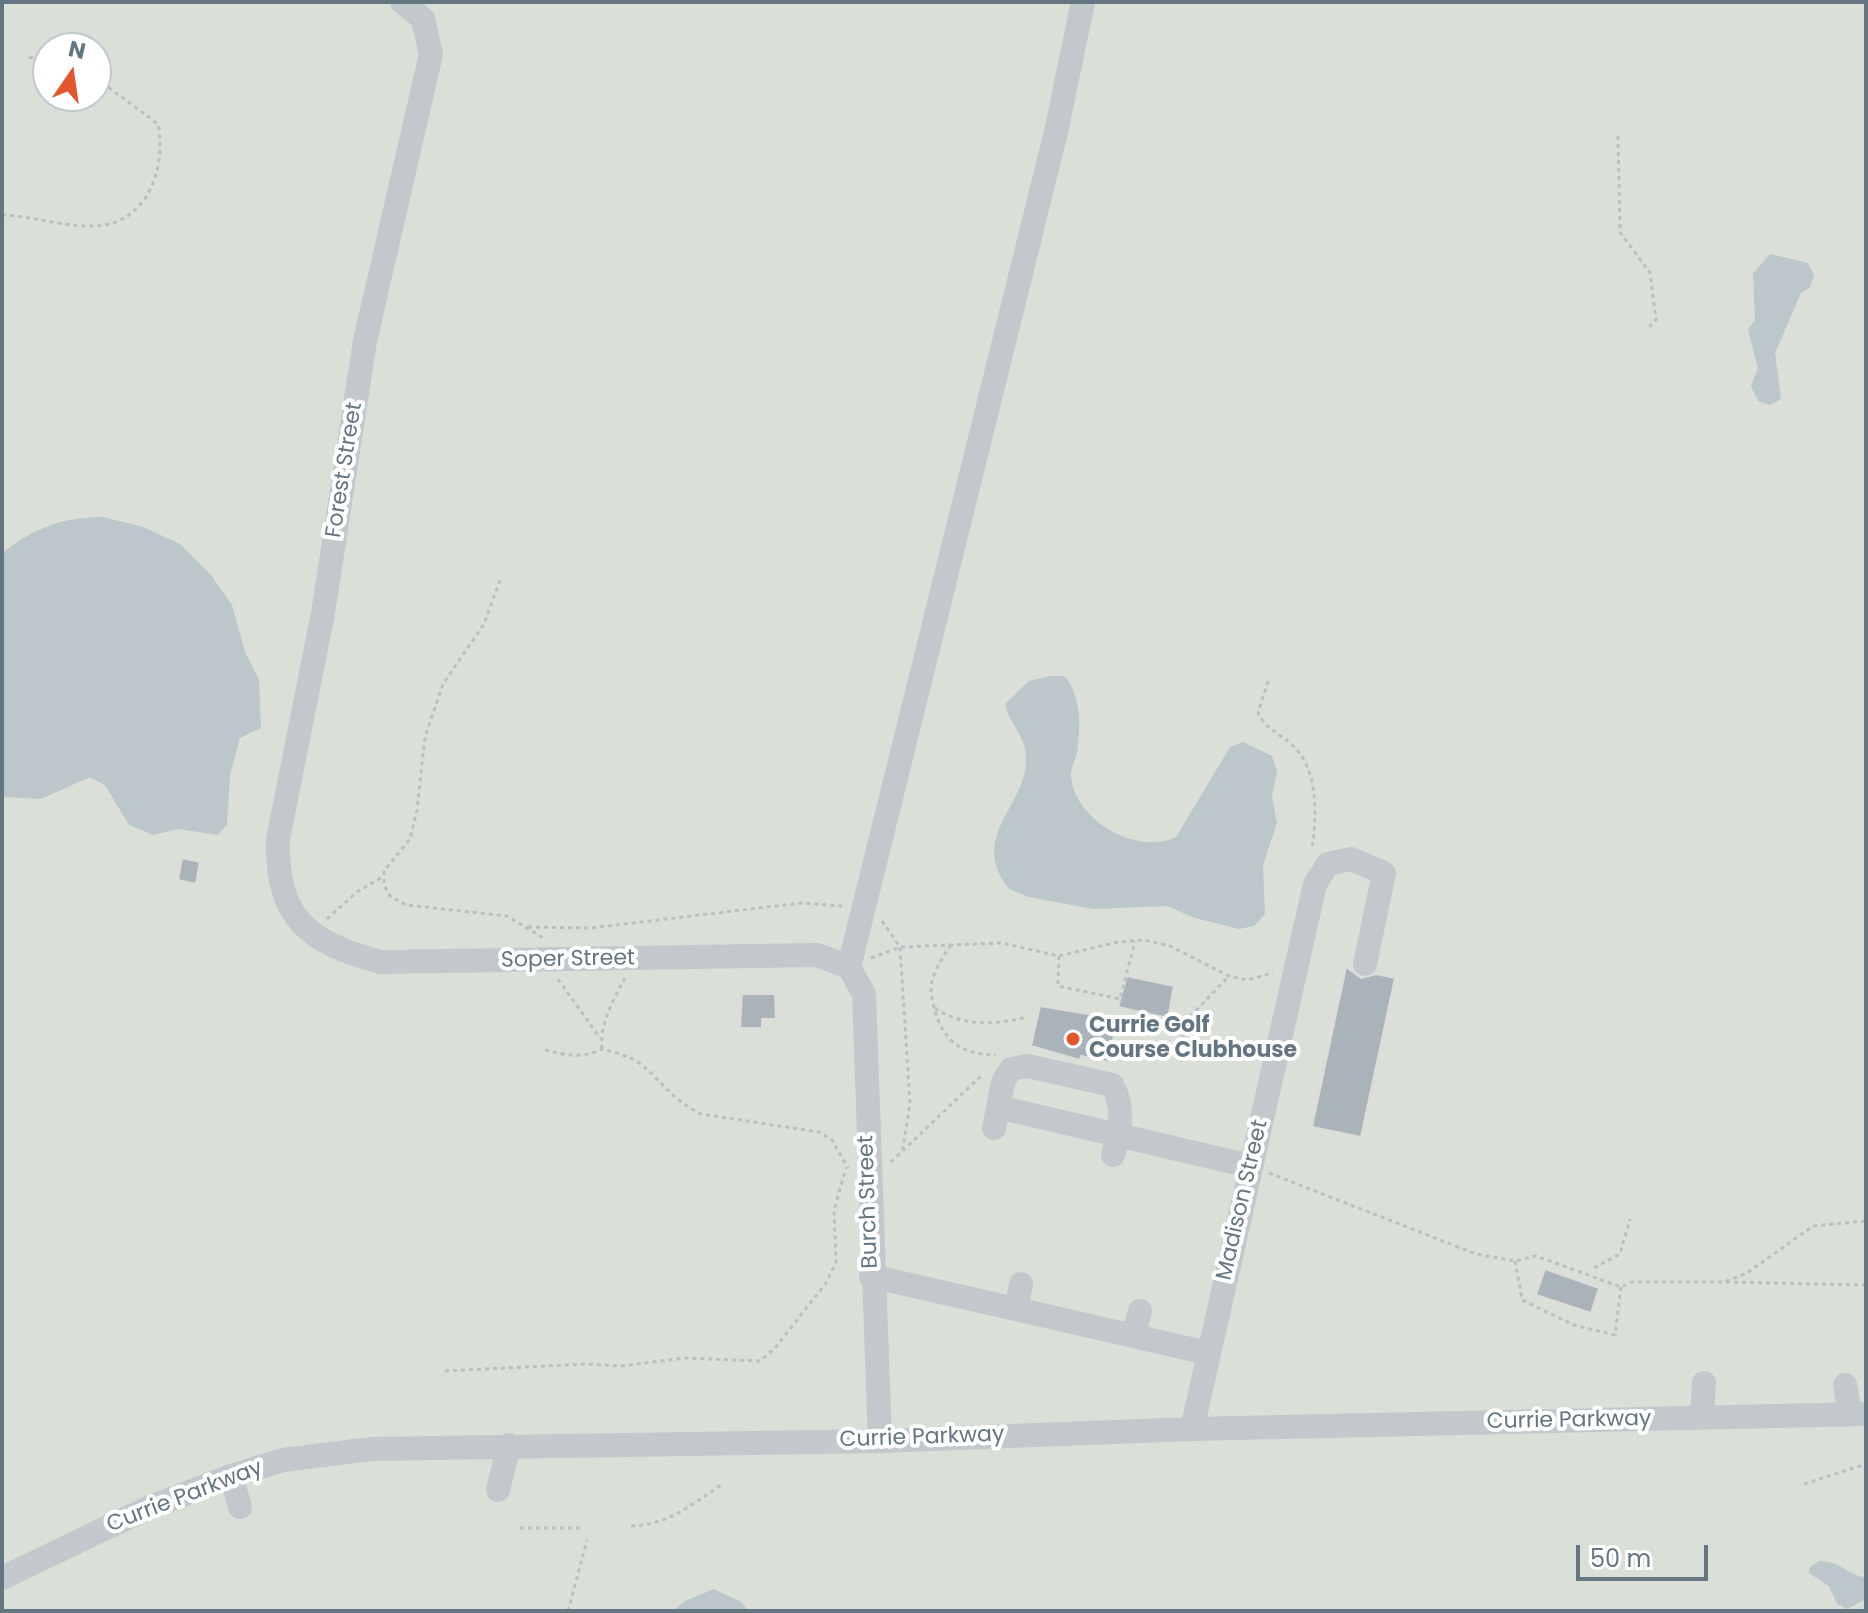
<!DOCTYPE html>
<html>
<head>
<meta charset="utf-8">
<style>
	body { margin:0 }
	#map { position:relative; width:1868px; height:1613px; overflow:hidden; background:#fafaf8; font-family:Poppins,sans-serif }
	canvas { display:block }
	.frame { position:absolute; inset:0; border:4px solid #657683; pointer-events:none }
	.north { position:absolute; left:32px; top:32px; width:80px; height:80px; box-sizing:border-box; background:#fff; border:2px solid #c1c8cd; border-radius:50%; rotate:13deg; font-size:22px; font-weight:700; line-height:32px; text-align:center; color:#657683 }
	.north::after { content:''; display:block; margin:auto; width:28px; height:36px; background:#e4572e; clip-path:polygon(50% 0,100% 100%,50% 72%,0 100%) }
	.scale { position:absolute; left:1576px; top:1545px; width:132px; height:36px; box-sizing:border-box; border:4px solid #657683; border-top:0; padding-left:10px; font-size:24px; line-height:28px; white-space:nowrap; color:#657683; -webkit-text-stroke:6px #fff; paint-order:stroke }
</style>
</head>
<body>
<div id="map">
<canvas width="1868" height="1613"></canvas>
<div class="frame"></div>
<div class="north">N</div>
<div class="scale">50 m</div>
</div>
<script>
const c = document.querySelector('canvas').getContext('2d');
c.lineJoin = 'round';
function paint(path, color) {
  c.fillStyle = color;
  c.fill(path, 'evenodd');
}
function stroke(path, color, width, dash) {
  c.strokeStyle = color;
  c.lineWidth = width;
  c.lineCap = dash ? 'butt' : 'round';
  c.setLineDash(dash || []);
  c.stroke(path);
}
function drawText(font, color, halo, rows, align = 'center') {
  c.font = font + ' Poppins,sans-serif';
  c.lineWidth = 8;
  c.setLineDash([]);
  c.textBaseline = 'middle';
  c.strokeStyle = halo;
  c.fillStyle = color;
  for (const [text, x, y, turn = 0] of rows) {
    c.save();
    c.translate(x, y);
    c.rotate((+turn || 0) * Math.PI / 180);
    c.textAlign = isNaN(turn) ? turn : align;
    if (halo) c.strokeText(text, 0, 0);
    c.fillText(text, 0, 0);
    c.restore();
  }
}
const green = new Path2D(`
	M 2,2 L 1866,2 L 1866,1611 L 2,1611 ZM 48,48 L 96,48 L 96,96 L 48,96 Z`);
const water = new Path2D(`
	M 1770,254 L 1808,263 L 1814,275 L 1810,287 L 1801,293 L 1775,353 L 1781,399 L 1770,405 L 1758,401 L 1751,386 L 1758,368 L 1748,330 L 1755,320 L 1753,274 Z
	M 103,517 L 143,527 L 180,544 L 211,575 L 232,605 L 245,652 L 259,680 L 261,728 L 240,738 L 230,775 L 227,824 L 218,835 L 178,829 L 153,835 L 129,825 L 105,785 L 90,777 L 41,799 L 2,797 L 2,553 C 37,527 59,518 103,517 Z
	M 1051,676 L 1064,676 C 1081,693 1081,729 1077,753 C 1075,761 1070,769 1071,777 C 1075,820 1136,856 1176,837 L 1230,747 L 1243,742 L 1272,756 L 1277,771 L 1272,797 L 1277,823 L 1263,865 L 1265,914 L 1254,926 L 1239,929 L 1195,918 L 1167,906 L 1093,909 L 1029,897 L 1009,889 C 965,832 1035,803 1025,749 C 1022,733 1008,720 1005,704 L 1029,681 Z
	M 1819,1561 C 1842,1561 1847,1576 1866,1577 L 1866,1599 L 1847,1609 L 1837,1604 L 1829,1586 L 1809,1573 L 1810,1567 Z
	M 714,1589 L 741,1602 L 748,1611 L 673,1611 L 685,1601 Z`);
const building = new Path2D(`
	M 182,858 L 200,862 L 196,884 L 178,880 Z
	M 1346,967 L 1361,978 L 1376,974 L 1395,978 L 1361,1137 L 1312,1127 Z
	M 1127,976 L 1174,986 L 1168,1018 L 1118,1007 Z
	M 742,994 L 775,994 L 776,1019 L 762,1019 L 762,1028 L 740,1028 Z
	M 1040,1006 L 1118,1019 L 1108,1062 L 1081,1056 L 1080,1060 L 1031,1046 Z
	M 1545,1269 L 1599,1288 L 1591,1313 L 1536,1295 Z`);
const path = new Path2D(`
	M 29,58 L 48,55
	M 1618,136 L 1620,232 L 1650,273 L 1656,320 L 1646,330
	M 2,215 C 31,216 60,226 89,226 C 145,228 167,172 158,124 L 96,78
	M 1864,558 L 1866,556
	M 500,580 L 484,624 L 443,684 L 425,737 L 417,810 L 410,839 L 384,871 L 384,885 L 390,896 L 406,905 L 507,916 L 545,939
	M 1268,681 L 1258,713 C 1266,729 1277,732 1290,743 C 1319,767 1317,815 1312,849
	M 327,919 L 357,892 L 384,876
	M 882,921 L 900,947 L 910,1104 L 902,1154
	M 528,927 L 590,928 L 801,903 L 842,906
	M 951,945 C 944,955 937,966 933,978 C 929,988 932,998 934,1008 C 944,1042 960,1054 996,1055
	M 1059,956 L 1058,986 L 1120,999 L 1135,941
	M 871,958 L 900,947 L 1002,943 L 1059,956 L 1118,942 L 1144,940 L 1170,946 L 1229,976 L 1247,980 L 1273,973
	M 558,979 L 600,1038
	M 935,1008 C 963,1027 995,1025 1027,1017
	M 602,1049 C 599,1025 614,998 625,978
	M 545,1050 C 566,1055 582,1059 602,1049 C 614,1052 628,1056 638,1062 C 661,1079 670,1099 701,1114 L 819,1132 L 832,1140 L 848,1168
	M 1181,1062 L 1185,1022 L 1229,976
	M 891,1162 L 983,1074
	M 1269,1173 L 1476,1254 L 1515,1261 L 1536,1256 L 1621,1287 L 1632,1282 L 1724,1282 L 1747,1273 L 1813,1226 L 1866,1221
	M 1515,1261 L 1522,1300 L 1574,1325 L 1615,1335 L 1621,1287
	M 1594,1268 L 1620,1254 L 1630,1219
	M 1726,1282 L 1866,1285
	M 445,1371 L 586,1364 L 620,1366 L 685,1358 L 760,1361 L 775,1348 L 826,1283 L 836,1262 L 834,1210 L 846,1168
	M 1804,1484 L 1866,1464
	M 631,1526 C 668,1525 691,1505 721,1485
	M 520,1528 L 581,1528
	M 568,1611 L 587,1540`);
const minor = new Path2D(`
	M 402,2 L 423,19 L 431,54 L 365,341 L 323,613 L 278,839 C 276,918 308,943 381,962 L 817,955 L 849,967 L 864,994 L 880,1441
	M 849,967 L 1056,132 L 1083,2
	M 998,1107 L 1250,1166
	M 994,1128 L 1003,1082 L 1011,1069 L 1028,1066 L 1112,1085 C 1126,1108 1119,1131 1113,1155
	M 871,1276 L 1208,1353
	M 1016,1309 L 1021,1284
	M 1133,1336 L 1140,1311
	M 1845,1385 L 1850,1414
	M 1702,1418 L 1704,1383
	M 1192,1429 L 1315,884 L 1328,864 L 1351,859 L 1384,873 L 1365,964
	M 231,1476 L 240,1507
	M 498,1490 L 509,1445
	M 2,1578 L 148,1508 L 231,1476 L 283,1460 L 371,1449 L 880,1441 L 1192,1429 L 1866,1414`);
const markers = [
	[1073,1039,8,"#e4572e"]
];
const streetNames = [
	["Forest Street",345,470,-81],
	["Soper Street",568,960,-1],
	["Madison Street",1243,1200,-77],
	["Burch Street",869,1202,-92],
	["Currie Parkway",1569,1421,-1],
	["Currie Parkway",922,1438,-2],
	["Currie Parkway",185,1497,-21]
];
const poiNames = [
	["Currie Golf",1089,1026],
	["Course Clubhouse",1089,1051]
];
paint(green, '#dadfd7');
paint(water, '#bbc7cb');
paint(building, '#aab3b9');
stroke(building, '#dcdcda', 2);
stroke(path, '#bbbfc2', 3, [4, 4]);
stroke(minor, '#c3c8cc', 24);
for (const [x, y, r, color] of markers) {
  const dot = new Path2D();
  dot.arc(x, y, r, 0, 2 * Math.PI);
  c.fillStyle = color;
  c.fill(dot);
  stroke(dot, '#fff', 3);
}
drawText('22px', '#657683', '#fff', streetNames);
drawText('bold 22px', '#657683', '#fff', poiNames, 'left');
</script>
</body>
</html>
